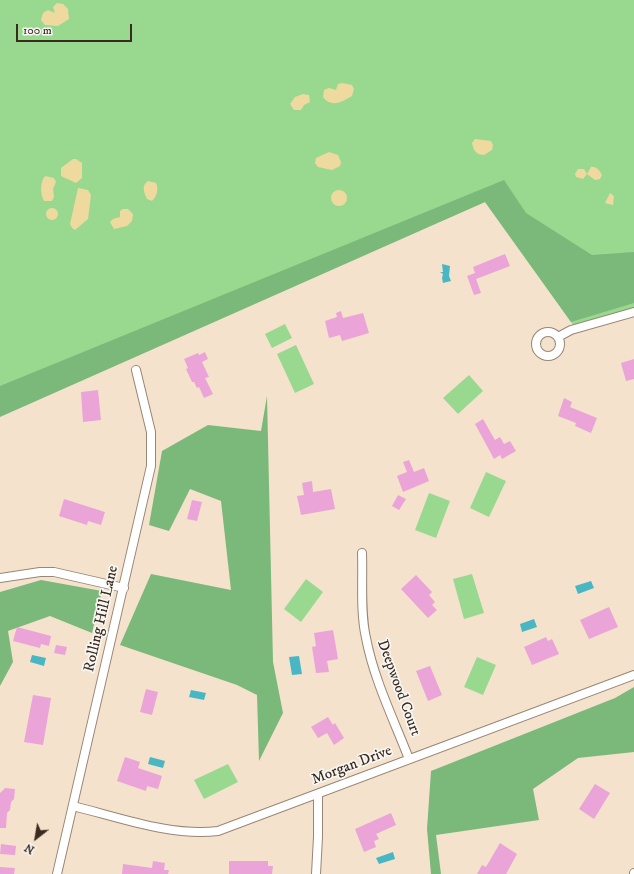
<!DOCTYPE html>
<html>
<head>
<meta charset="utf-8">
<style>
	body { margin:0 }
	#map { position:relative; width:634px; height:874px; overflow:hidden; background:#f4e2cd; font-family:"IM FELL DW Pica",serif }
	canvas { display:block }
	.north { position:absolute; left:16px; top:818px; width:40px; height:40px; -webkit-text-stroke:3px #f6f6f2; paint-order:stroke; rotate:211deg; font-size:11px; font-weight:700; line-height:16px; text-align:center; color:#3b2a1e }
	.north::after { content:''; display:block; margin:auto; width:14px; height:18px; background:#3b2a1e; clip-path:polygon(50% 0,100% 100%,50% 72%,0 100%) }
	.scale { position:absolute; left:16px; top:24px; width:116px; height:18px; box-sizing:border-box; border:2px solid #3b2a1e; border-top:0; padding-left:5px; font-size:12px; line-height:14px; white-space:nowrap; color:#3b2a1e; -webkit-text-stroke:3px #f6f6f2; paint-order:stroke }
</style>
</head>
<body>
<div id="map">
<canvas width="634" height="874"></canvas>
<div class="north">N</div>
<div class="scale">100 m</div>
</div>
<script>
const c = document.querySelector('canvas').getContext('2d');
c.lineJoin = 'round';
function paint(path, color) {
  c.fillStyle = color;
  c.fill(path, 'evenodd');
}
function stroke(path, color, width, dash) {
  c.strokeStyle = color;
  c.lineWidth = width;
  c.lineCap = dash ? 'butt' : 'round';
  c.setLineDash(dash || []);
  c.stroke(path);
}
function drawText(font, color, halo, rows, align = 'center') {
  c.font = font + ' "IM FELL DW Pica",serif';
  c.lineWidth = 3.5;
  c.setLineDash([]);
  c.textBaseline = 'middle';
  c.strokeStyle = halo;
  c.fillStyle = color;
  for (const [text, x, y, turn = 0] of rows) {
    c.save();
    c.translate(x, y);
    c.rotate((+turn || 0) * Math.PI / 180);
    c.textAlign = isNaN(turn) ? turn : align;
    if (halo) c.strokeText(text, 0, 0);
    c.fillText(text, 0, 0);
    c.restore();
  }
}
const green = new Path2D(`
	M 0,0 L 634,0 L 634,312 L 576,329 L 485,202 L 0,412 Z
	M 285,324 L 292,338 L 272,348 L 265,334 Z
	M 296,345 L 314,384 L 295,393 L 277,354 Z
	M 469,375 L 483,391 L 458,414 L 443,398 Z
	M 486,472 L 506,481 L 489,517 L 470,508 Z
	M 429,493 L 450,501 L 436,538 L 415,530 Z
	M 472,574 L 484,613 L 464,619 L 453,579 Z
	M 306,579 L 323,592 L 301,622 L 284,609 Z
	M 477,657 L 496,665 L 483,695 L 464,687 Z
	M 228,764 L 238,782 L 204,799 L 194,780 Z`);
const forest = new Path2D(`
	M 504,180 L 526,213 L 592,255 L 634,252 L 634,303 L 571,322 L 485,202 L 0,417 L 0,386 Z
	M 267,396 L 273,662 L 283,713 L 259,761 L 257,695 L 237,685 L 120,645 L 151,574 L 231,590 L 221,501 L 190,489 L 169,531 L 149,525 L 162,451 L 208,425 L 261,431 Z
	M 41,580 L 102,591 L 92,633 L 50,616 L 8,631 L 13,662 L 0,686 L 0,592 Z
	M 634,687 L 634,752 L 578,758 L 533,789 L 539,820 L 436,835 L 441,874 L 431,874 L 427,829 L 431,771 L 615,698 Z`);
const sand = new Path2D(`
	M 57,3 L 63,4 L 68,9 L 69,19 L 58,26 L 45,25 L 41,20 L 43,13 L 48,10 L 55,13 L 53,7 Z
	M 342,83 L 352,85 L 354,89 L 352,96 C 342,102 331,108 323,97 L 324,90 L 329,88 L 336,90 L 338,84 Z
	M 303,94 L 309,95 L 310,102 L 304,105 L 301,110 L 294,110 L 290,104 L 295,97 Z
	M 475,139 L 491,141 L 493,145 L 492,150 L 484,155 L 478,154 L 474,150 L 472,143 Z
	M 329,152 L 338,155 L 341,162 L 340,166 L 332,170 L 318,167 L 315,163 L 316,158 Z
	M 73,159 L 76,159 L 82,163 L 82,178 L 76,183 L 61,176 L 61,168 Z
	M 591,167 C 596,166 600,171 602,175 L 600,179 L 595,180 L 587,174 L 583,179 L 576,177 L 575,174 L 578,169 L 584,169 L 587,174 Z
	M 45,176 L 54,178 L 56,182 L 53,189 L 54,197 L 52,201 L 44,201 C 40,194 40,182 45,176 Z
	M 148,181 L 156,183 C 159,189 157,196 152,201 L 147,199 C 144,192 141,186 148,181 Z
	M 78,188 L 88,190 L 91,195 L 88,219 L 75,230 L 72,228 L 70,224 Z
	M331 198a8 8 0 1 1 16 0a8 8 0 1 1-16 0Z
	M 610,193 L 614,196 L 613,205 L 605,203 Z
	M46 214a6 6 0 1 1 12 0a6 6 0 1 1-12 0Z
	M 123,209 L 128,209 L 133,214 L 132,221 L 127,226 L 114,229 L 110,222 L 113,219 L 120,217 L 120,211 Z`);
const water = new Path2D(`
	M 442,264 L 450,266 L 449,276 L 451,281 L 443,283 L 442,278 L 443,274 L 440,272 L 443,272 Z
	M 591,581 L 594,588 L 578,594 L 575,586 Z
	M 534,619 L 537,627 L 522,632 L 520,624 Z
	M 32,655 L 46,658 L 44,666 L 30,662 Z
	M 299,656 L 302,674 L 292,675 L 289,657 Z
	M 191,690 L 206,693 L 204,700 L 189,697 Z
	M 150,757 L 165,761 L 163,768 L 148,764 Z
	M 393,852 L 395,859 L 379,864 L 376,858 Z`);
const building = new Path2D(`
	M 505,254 L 510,266 L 476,279 L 481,293 L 474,295 L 467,276 L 475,273 L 473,267 Z
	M 341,311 L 343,318 L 363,313 L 369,333 L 342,341 L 340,335 L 329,338 L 325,321 L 337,317 L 336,313 Z
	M 205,352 L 208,359 L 202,362 L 209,377 L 205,378 L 213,394 L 204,398 L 199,387 L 197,388 L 194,382 L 192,382 L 186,369 L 188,368 L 184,359 L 198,353 L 199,355 Z
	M 634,359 L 634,379 L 626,381 L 621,363 Z
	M 98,390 L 101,420 L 83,422 L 81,392 Z
	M 564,398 L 572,402 L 570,407 L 597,418 L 591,433 L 575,426 L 576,423 L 558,416 Z
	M 483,419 L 495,440 L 500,437 L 504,444 L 510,441 L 516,451 L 502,459 L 500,455 L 494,459 L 475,424 Z
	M 409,460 L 414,472 L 424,468 L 429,481 L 403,492 L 397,476 L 407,472 L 403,462 Z
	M 312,481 L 313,492 L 331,489 L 335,509 L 301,515 L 297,496 L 304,495 L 302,483 Z
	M 398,495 L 406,499 L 399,510 L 392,506 Z
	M 64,499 L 105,512 L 101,525 L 88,521 L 87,525 L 59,516 Z
	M 192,500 L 202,502 L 197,521 L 187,519 Z
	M 416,575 L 432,592 L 429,595 L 435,602 L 432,605 L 437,610 L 428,618 L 401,589 Z
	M 609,607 L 618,627 L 589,639 L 580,620 Z
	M 17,627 L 51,636 L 49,646 L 41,644 L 40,648 L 13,641 Z
	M 333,630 L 338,659 L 327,661 L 329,672 L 316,673 L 312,647 L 316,646 L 314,633 Z
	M 546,637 L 548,641 L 552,639 L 559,654 L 532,665 L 524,647 Z
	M 56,645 L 67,647 L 65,655 L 54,653 Z
	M 430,666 L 442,695 L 428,701 L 416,671 Z
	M 146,689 L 158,692 L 152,715 L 140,712 Z
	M 33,695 L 51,698 L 43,745 L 24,742 Z
	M 328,717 L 333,725 L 335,723 L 344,738 L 334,745 L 327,733 L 318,738 L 311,727 Z
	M 125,757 L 140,762 L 138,768 L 162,776 L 158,789 L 147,786 L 146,791 L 117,781 Z
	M 595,784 L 610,793 L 594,819 L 579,809 Z
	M 5,788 L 15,789 L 14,799 L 11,802 L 10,810 L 7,813 L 6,828 L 0,828 L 0,793 Z
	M 391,813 L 396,825 L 376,834 L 379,839 L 374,841 L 376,847 L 364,852 L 355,829 Z
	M 500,843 L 517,854 L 506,874 L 477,874 L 482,865 L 486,867 Z
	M 1,844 L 16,846 L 15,855 L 0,854 Z
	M 153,861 L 165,863 L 164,870 L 169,870 L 168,874 L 122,874 L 123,864 L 152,868 Z
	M 229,861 L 268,861 L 268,866 L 273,866 L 272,874 L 229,874 Z
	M 0,867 L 15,868 L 14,874 L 0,874 Z`);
const minor = new Path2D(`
	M536 344a12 12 0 1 1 24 0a12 12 0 1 1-24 0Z
	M 558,337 L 571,330 L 634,312
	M 362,553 C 363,580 360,611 366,638 C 374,680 394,720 409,759
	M 0,578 L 40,572 L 54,572 L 124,588
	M 73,806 C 118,817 172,837 218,831 L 634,675
	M 57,874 L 151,466 L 151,432 L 136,370
	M 316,874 L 318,837 L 318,794
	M 634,874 L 634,873`);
const streetNames = [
	["Rolling Hill Lane",102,619,-77],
	["Deepwood Court",398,688,70],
	["Morgan Drive",352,766,-21]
];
paint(green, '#99d98f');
paint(forest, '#7ab97a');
paint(sand, '#eeda9e');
paint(water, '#49b7c3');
paint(building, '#eaa4d7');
stroke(minor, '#988676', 10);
stroke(minor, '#fff', 8);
drawText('15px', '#3b2a1e', '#f6f6f2', streetNames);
</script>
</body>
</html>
